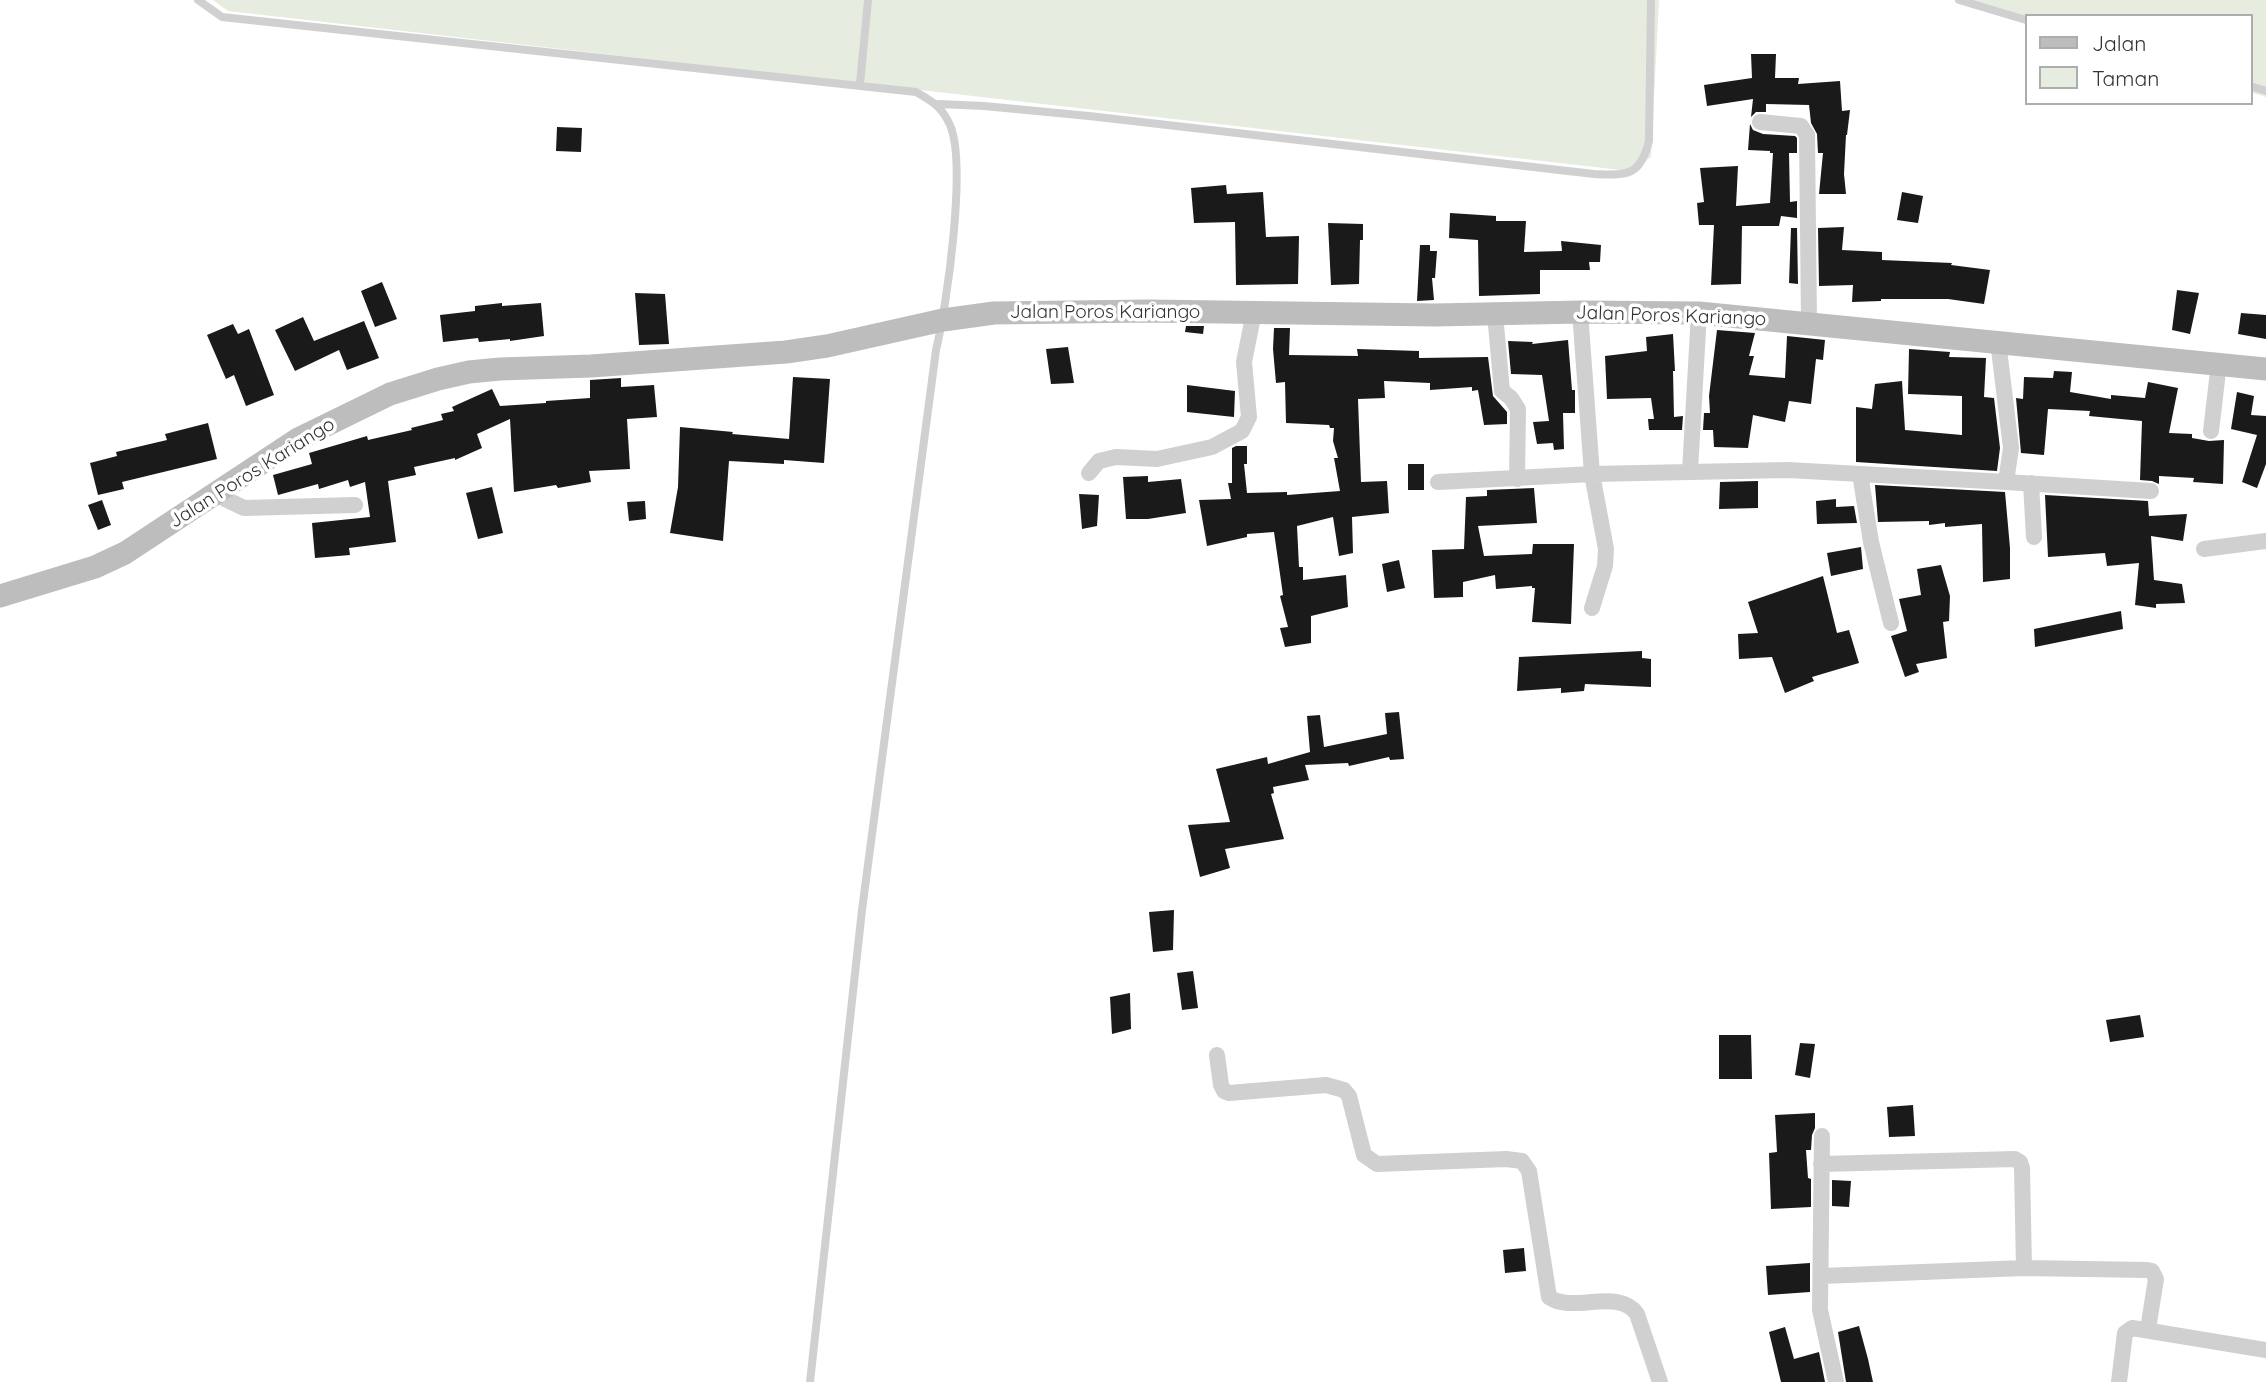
<!DOCTYPE html>
<html>
<head>
<meta charset="utf-8">
<style>
	body { margin:0 }
	#map { position:relative; width:2266px; height:1382px; overflow:hidden; background:#fff; font-family:Quicksand,sans-serif }
	canvas { display:block }
	.legend { position:absolute; left:2025px; top:14px; width:228px; height:91px; box-sizing:border-box; background:#fff; border:2px solid #adadad; margin:0; padding:9px 12px; list-style:none; font-size:21px; color:#333 }
	.legend li { display:flex; align-items:center; gap:14px; height:35px }
	.legend b { width:35px; border:2px solid #adadad }
</style>
</head>
<body>
<div id="map">
<canvas width="2266" height="1382"></canvas>
<ul class="legend">
<li><b style="height:9px;background:#bdbdbd"></b>Jalan</li>
<li><b style="height:19px;background:#e6ecdf"></b>Taman</li>
</ul>
</div>
<script>
const c = document.querySelector('canvas').getContext('2d');
c.lineJoin = 'round';
function paint(path, color) {
  c.fillStyle = color;
  c.fill(path, 'evenodd');
}
function stroke(path, color, width, dash) {
  c.strokeStyle = color;
  c.lineWidth = width;
  c.lineCap = dash ? 'butt' : 'round';
  c.setLineDash(dash || []);
  c.stroke(path);
}
function drawText(font, color, halo, rows, align = 'center') {
  c.font = font + ' Quicksand,sans-serif';
  c.lineWidth = 7;
  c.setLineDash([]);
  c.textBaseline = 'middle';
  c.strokeStyle = halo;
  c.fillStyle = color;
  for (const [text, x, y, turn = 0] of rows) {
    c.save();
    c.translate(x, y);
    c.rotate((+turn || 0) * Math.PI / 180);
    c.textAlign = isNaN(turn) ? turn : align;
    if (halo) c.strokeText(text, 0, 0);
    c.fillText(text, 0, 0);
    c.restore();
  }
}
const green = new Path2D(`
	M 213,0 L 1659,0 L 1651,157 L 1630,171 L 228,11 Z
	M 1970,0 L 2266,0 L 2266,97 L 2250,92 L 2250,16 L 2026,16 L 2026,19 Z`);
const building = new Path2D(`
	M 1751,54 L 1776,54 L 1775,78 L 1799,78 L 1798,84 L 1840,81 L 1842,111 L 1850,110 L 1847,135 L 1846,135 L 1844,174 L 1846,194 L 1819,194 L 1823,153 L 1818,153 L 1817,134 L 1811,123 L 1809,105 L 1766,104 L 1766,112 L 1756,112 L 1751,117 L 1753,99 L 1707,106 L 1704,85 L 1752,78 Z
	M 1750,124 L 1753,130 L 1763,134 L 1795,136 L 1797,138 L 1797,153 L 1789,153 L 1790,202 L 1797,201 L 1797,218 L 1781,216 L 1779,226 L 1742,226 L 1741,284 L 1711,285 L 1714,225 L 1699,225 L 1697,203 L 1704,202 L 1700,168 L 1738,166 L 1736,206 L 1770,203 L 1773,153 L 1770,153 L 1770,151 L 1748,150 Z
	M 557,127 L 582,128 L 581,152 L 556,151 Z
	M 1226,185 L 1227,194 L 1263,192 L 1266,237 L 1299,236 L 1298,284 L 1236,285 L 1235,222 L 1194,223 L 1191,188 Z
	M 1902,192 L 1923,196 L 1918,223 L 1897,220 Z
	M 1450,213 L 1496,216 L 1496,221 L 1526,221 L 1524,252 L 1562,251 L 1561,241 L 1601,245 L 1600,262 L 1589,262 L 1590,270 L 1540,270 L 1540,294 L 1479,296 L 1478,240 L 1449,238 Z
	M 1328,223 L 1363,224 L 1363,240 L 1360,240 L 1359,284 L 1331,285 Z
	M 1844,227 L 1842,250 L 1882,252 L 1882,260 L 1952,263 L 1951,265 L 1990,270 L 1984,304 L 1948,299 L 1881,299 L 1881,301 L 1852,302 L 1853,285 L 1819,286 L 1818,228 Z
	M 1791,228 L 1797,228 L 1798,284 L 1789,283 Z
	M 1420,245 L 1430,245 L 1430,251 L 1437,251 L 1435,278 L 1432,278 L 1434,300 L 1417,301 Z
	M 382,282 L 397,319 L 375,327 L 361,291 Z
	M 2177,290 L 2199,293 L 2190,334 L 2172,330 Z
	M 635,293 L 665,294 L 669,344 L 639,345 Z
	M 502,303 L 502,306 L 541,303 L 544,336 L 510,341 L 510,339 L 479,342 L 478,338 L 443,342 L 440,315 L 475,311 L 475,306 Z
	M 2241,313 L 2266,315 L 2266,339 L 2238,334 Z
	M 303,317 L 314,341 L 364,321 L 379,358 L 347,370 L 339,350 L 295,371 L 275,330 Z
	M 233,324 L 238,334 L 249,329 L 274,395 L 246,406 L 234,375 L 226,379 L 207,335 Z
	M 1186,326 L 1204,326 L 1203,334 L 1185,332 Z
	M 1274,328 L 1290,328 L 1289,355 L 1358,356 L 1357,349 L 1419,351 L 1419,358 L 1488,357 L 1493,396 L 1507,412 L 1507,424 L 1484,425 L 1478,390 L 1472,391 L 1472,387 L 1430,390 L 1430,383 L 1384,381 L 1385,398 L 1358,399 L 1361,482 L 1387,481 L 1389,513 L 1352,517 L 1353,553 L 1339,556 L 1333,517 L 1297,526 L 1299,567 L 1303,567 L 1303,580 L 1346,575 L 1348,607 L 1311,616 L 1311,643 L 1285,647 L 1280,628 L 1288,627 L 1280,596 L 1283,595 L 1274,532 L 1247,534 L 1247,537 L 1207,546 L 1199,500 L 1231,499 L 1228,483 L 1232,483 L 1232,448 L 1236,446 L 1247,446 L 1247,464 L 1244,464 L 1247,493 L 1287,492 L 1287,495 L 1340,491 L 1334,458 L 1338,458 L 1333,441 L 1334,428 L 1330,428 L 1329,425 L 1286,423 L 1285,382 L 1276,383 L 1273,349 Z
	M 1717,330 L 1755,333 L 1749,356 L 1754,356 L 1749,375 L 1785,378 L 1787,336 L 1825,340 L 1823,360 L 1816,359 L 1811,404 L 1789,401 L 1785,422 L 1753,415 L 1748,448 L 1714,447 L 1713,430 L 1703,430 L 1704,413 L 1710,413 L 1709,396 Z
	M 1673,334 L 1675,371 L 1673,371 L 1674,417 L 1683,416 L 1682,430 L 1649,430 L 1648,419 L 1654,419 L 1651,398 L 1607,399 L 1605,356 L 1647,351 L 1646,337 Z
	M 1568,340 L 1572,390 L 1575,390 L 1575,413 L 1563,413 L 1564,449 L 1554,450 L 1553,443 L 1537,444 L 1533,422 L 1549,421 L 1542,375 L 1511,374 L 1508,341 L 1533,342 L 1532,344 Z
	M 1068,347 L 1074,383 L 1051,384 L 1046,349 Z
	M 1909,349 L 1950,352 L 1949,357 L 1986,358 L 1984,397 L 1994,398 L 2000,448 L 1997,471 L 1856,462 L 1856,407 L 1872,409 L 1875,384 L 1902,381 L 1905,430 L 1962,435 L 1962,396 L 1908,394 Z
	M 2054,371 L 2072,372 L 2070,392 L 2111,399 L 2111,395 L 2145,398 L 2148,382 L 2178,388 L 2169,433 L 2192,434 L 2192,438 L 2209,441 L 2224,440 L 2223,484 L 2193,482 L 2194,478 L 2159,476 L 2159,484 L 2152,481 L 2140,480 L 2142,421 L 2089,416 L 2090,411 L 2048,409 L 2044,455 L 2021,453 L 2016,398 L 2023,399 L 2024,377 L 2053,378 Z
	M 793,377 L 830,379 L 824,463 L 784,460 L 784,464 L 729,461 L 723,541 L 670,533 L 678,487 L 680,427 L 733,432 L 732,434 L 789,439 Z
	M 621,378 L 621,387 L 654,385 L 657,417 L 627,419 L 630,469 L 589,471 L 591,482 L 558,488 L 556,485 L 514,492 L 510,419 L 477,434 L 482,448 L 455,460 L 455,458 L 414,467 L 416,475 L 388,481 L 396,542 L 349,548 L 350,555 L 315,558 L 312,523 L 370,517 L 365,482 L 350,487 L 348,480 L 319,489 L 318,484 L 278,495 L 273,475 L 312,464 L 309,453 L 367,436 L 368,440 L 412,430 L 411,428 L 443,420 L 441,414 L 454,411 L 452,407 L 492,389 L 500,406 L 546,403 L 546,401 L 590,398 L 590,380 Z
	M 1187,385 L 1235,391 L 1234,417 L 1187,412 Z
	M 2237,392 L 2254,396 L 2251,415 L 2266,416 L 2266,464 L 2257,488 L 2242,482 L 2257,435 L 2231,429 Z
	M 208,423 L 217,459 L 122,482 L 124,489 L 98,495 L 90,463 L 117,456 L 116,452 L 167,440 L 165,434 Z
	M 1408,464 L 1424,464 L 1424,490 L 1408,490 Z
	M 1148,476 L 1148,482 L 1181,479 L 1186,513 L 1148,519 L 1126,519 L 1123,477 Z
	M 1758,481 L 1758,508 L 1719,509 L 1720,482 Z
	M 1875,485 L 2005,492 L 2010,548 L 2010,579 L 1983,582 L 1982,524 L 1945,527 L 1945,523 L 1929,525 L 1929,521 L 1878,522 Z
	M 492,487 L 503,533 L 478,539 L 466,493 Z
	M 1534,488 L 1537,523 L 1478,526 L 1484,556 L 1532,554 L 1533,544 L 1574,544 L 1571,624 L 1532,622 L 1535,588 L 1532,588 L 1532,586 L 1496,589 L 1495,575 L 1463,582 L 1463,597 L 1434,598 L 1432,550 L 1464,549 L 1466,497 L 1487,496 L 1487,490 Z
	M 1079,494 L 1099,495 L 1097,526 L 1082,529 Z
	M 2045,495 L 2148,501 L 2149,516 L 2187,514 L 2183,541 L 2151,536 L 2154,580 L 2182,584 L 2185,603 L 2156,604 L 2156,608 L 2135,605 L 2139,563 L 2107,566 L 2105,553 L 2048,557 Z
	M 1836,499 L 1836,507 L 1854,506 L 1857,523 L 1817,524 L 1816,501 Z
	M 102,500 L 111,525 L 98,530 L 88,505 Z
	M 645,501 L 646,519 L 629,521 L 627,502 Z
	M 1861,547 L 1863,569 L 1831,576 L 1827,553 Z
	M 1399,560 L 1405,588 L 1387,592 L 1382,564 Z
	M 1941,565 L 1950,596 L 1949,621 L 1943,622 L 1947,658 L 1916,664 L 1919,672 L 1905,677 L 1891,636 L 1907,631 L 1899,599 L 1921,595 L 1917,569 Z
	M 1823,576 L 1837,633 L 1849,630 L 1859,663 L 1812,677 L 1814,681 L 1785,693 L 1772,657 L 1739,659 L 1738,634 L 1758,633 L 1748,602 Z
	M 2121,611 L 2123,629 L 2035,647 L 2034,629 Z
	M 1642,651 L 1642,658 L 1651,659 L 1651,687 L 1585,684 L 1584,691 L 1561,693 L 1561,688 L 1517,691 L 1519,657 Z
	M 1399,712 L 1404,759 L 1390,760 L 1389,757 L 1349,766 L 1348,763 L 1305,765 L 1309,780 L 1273,787 L 1274,793 L 1271,794 L 1284,839 L 1225,849 L 1230,868 L 1200,877 L 1188,825 L 1230,822 L 1216,769 L 1267,757 L 1268,764 L 1310,752 L 1307,716 L 1320,715 L 1324,747 L 1387,734 L 1385,713 Z
	M 1174,910 L 1173,950 L 1153,952 L 1149,912 Z
	M 1193,971 L 1198,1008 L 1182,1010 L 1177,973 Z
	M 1130,993 L 1131,1029 L 1112,1034 L 1110,997 Z
	M 2140,1015 L 2144,1037 L 2110,1042 L 2106,1020 Z
	M 1719,1035 L 1751,1035 L 1752,1079 L 1719,1079 Z
	M 1800,1043 L 1815,1044 L 1810,1078 L 1795,1075 Z
	M 1913,1105 L 1915,1136 L 1889,1137 L 1887,1107 Z
	M 1815,1113 L 1815,1128 L 1812,1135 L 1811,1150 L 1806,1150 L 1808,1178 L 1811,1179 L 1811,1207 L 1771,1209 L 1769,1153 L 1777,1152 L 1775,1115 Z
	M 1832,1180 L 1851,1181 L 1849,1207 L 1832,1206 Z
	M 1524,1248 L 1526,1271 L 1505,1273 L 1503,1250 Z
	M 1810,1263 L 1810,1292 L 1768,1295 L 1766,1266 Z
	M 1859,1326 L 1868,1359 L 1873,1382 L 1846,1382 L 1838,1332 Z
	M 1785,1327 L 1794,1359 L 1819,1352 L 1825,1382 L 1781,1382 L 1769,1332 Z`);
const lane = new Path2D(`
	M 198,0 L 222,17 L 916,92 C 932,101 942,107 950,125 C 967,164 947,305 936,350 L 862,910 L 810,1382
	M 1959,0 L 2026,20
	M 860,84 L 868,0
	M 2250,86 L 2266,91
	M 938,104 L 984,106 L 1089,116 L 1594,174 C 1627,175 1640,177 1649,141 L 1651,0`);
const street = new Path2D(`
	M 1760,122 L 1801,126 L 1807,135 L 1809,323
	M 1580,312 L 1592,474 L 1606,549 L 1605,566 L 1592,608
	M 1495,314 L 1502,391 L 1511,398 L 1518,409 L 1517,479
	M 2211,431 L 2219,363
	M 1690,471 L 1699,313
	M 1089,473 L 1099,461 L 1116,457 L 1157,459 L 1212,447 L 1242,431 L 1249,417 L 1244,362 L 1254,312
	M 1860,474 L 1871,542 L 1891,623
	M 1438,482 L 1592,474 L 1788,470 L 2006,482 L 2011,448 L 1998,341
	M 2006,482 L 2151,491
	M 2031,483 L 2034,537
	M 215,494 L 244,508 L 355,505
	M 2204,549 L 2266,541
	M 1217,1055 L 1221,1085 L 1224,1091 L 1229,1093 L 1326,1085 L 1344,1090 L 1349,1096 L 1364,1155 L 1377,1164 L 1506,1159 L 1522,1161 L 1529,1171 L 1549,1297 C 1572,1314 1618,1287 1637,1314 L 1660,1382
	M 1822,1136 L 1820,1310 L 1836,1382
	M 1821,1164 L 2015,1159 L 2020,1162 L 2022,1168 L 2024,1268
	M 1822,1276 L 2024,1268 L 2147,1270 L 2152,1271 L 2156,1279 L 2148,1329
	M 2119,1382 L 2125,1333 L 2132,1328 L 2266,1350`);
const secondary = new Path2D(`
	M 0,596 L 95,567 L 125,553 L 298,439 L 390,394 L 438,379 L 469,372 L 500,369 L 591,366 L 786,352 L 827,346 L 943,320 L 994,313 L 1149,311 L 1435,315 L 1580,312 L 1699,313 L 2266,369`);
const streetNames = [
	["Jalan Poros Kariango",1105,312],
	["Jalan Poros Kariango",1671,316,2],
	["Jalan Poros Kariango",252,473,-32]
];
paint(green, '#e6ecdf');
paint(building, '#1a1a1a');
stroke(lane, '#d0d0d0', 8);
stroke(street, '#d0d0d0', 16);
stroke(secondary, '#bdbdbd', 23);
drawText('19px', '#333', '#fff', streetNames);
</script>
</body>
</html>
